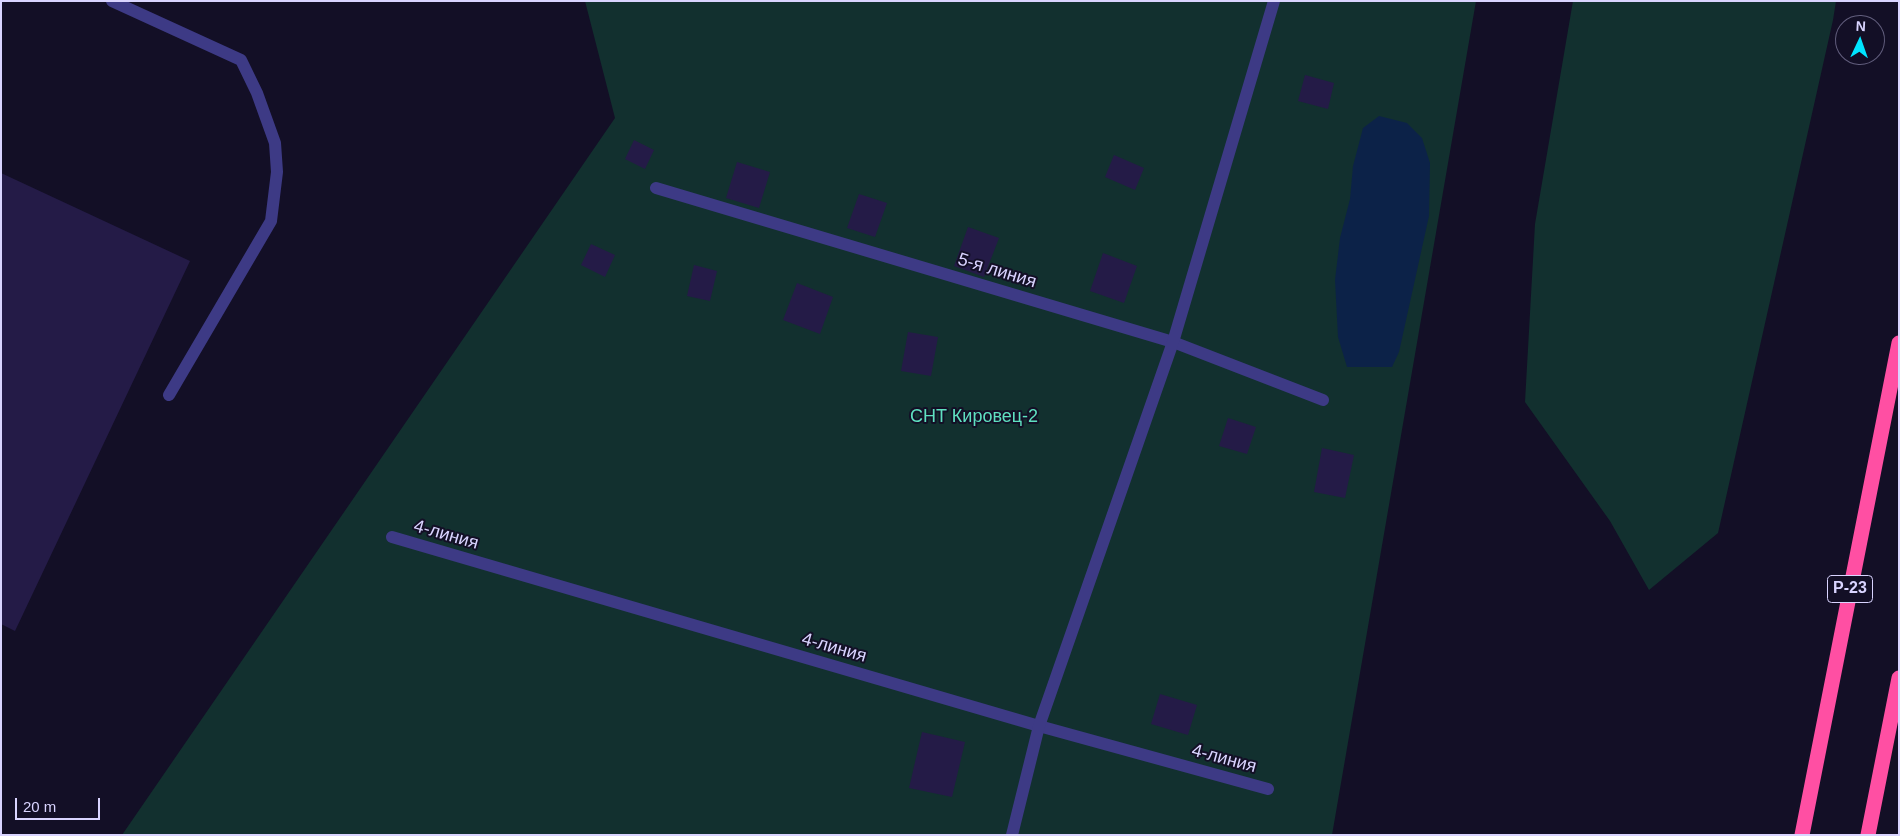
<!DOCTYPE html>
<html>
<head>
<meta charset="utf-8">
<style>
	body { margin:0 }
	#map { position:relative; width:1900px; height:836px; overflow:hidden; background:#130f26; font-family:Arial,sans-serif }
	canvas { display:block }
	.frame { position:absolute; inset:0; border:2px solid #d9d4ff; pointer-events:none }
	.north { position:absolute; left:1835px; top:15px; width:50px; height:50px; box-sizing:border-box; background:#130f26; border:1px solid #625e7d; border-radius:50%; rotate:3deg; font-size:14px; font-weight:700; line-height:20px; text-align:center; color:#d9d4ff }
	.north::after { content:''; display:block; margin:auto; width:18px; height:22px; background:#00e5ff; clip-path:polygon(50% 0,100% 100%,50% 72%,0 100%) }
	.scale { position:absolute; left:15px; top:798px; width:85px; height:22px; box-sizing:border-box; border:2px solid #d9d4ff; border-top:0; padding-left:6px; font-size:15px; line-height:18px; white-space:nowrap; color:#d9d4ff; -webkit-text-stroke:4px #130f26; paint-order:stroke }
</style>
</head>
<body>
<div id="map">
<canvas width="1900" height="836"></canvas>
<div class="frame"></div>
<div class="north">N</div>
<div class="scale">20 m</div>
</div>
<script>
const c = document.querySelector('canvas').getContext('2d');
c.lineJoin = 'round';
function paint(path, color) {
  c.fillStyle = color;
  c.fill(path, 'evenodd');
}
function stroke(path, color, width, dash) {
  c.strokeStyle = color;
  c.lineWidth = width;
  c.lineCap = dash ? 'butt' : 'round';
  c.setLineDash(dash || []);
  c.stroke(path);
}
function drawText(font, color, halo, rows, align = 'center') {
  c.font = font + ' Arial,sans-serif';
  c.lineWidth = 4;
  c.setLineDash([]);
  c.textBaseline = 'middle';
  c.strokeStyle = halo;
  c.fillStyle = color;
  for (const [text, x, y, turn = 0] of rows) {
    c.save();
    c.translate(x, y);
    c.rotate((+turn || 0) * Math.PI / 180);
    c.textAlign = isNaN(turn) ? turn : align;
    if (halo) c.strokeText(text, 0, 0);
    c.fillText(text, 0, 0);
    c.restore();
  }
}
const green = new Path2D(`
	M 585,1 L 1476,1 L 1332,835 L 122,835 L 615,118 Z
	M 1573,1 L 1836,1 L 1833,20 L 1718,533 L 1649,590 L 1610,521 L 1525,402 L 1535,224 Z`);
const water = new Path2D(`
	M 1379,116 L 1407,123 L 1422,138 L 1430,163 L 1429,216 L 1399,352 L 1392,367 L 1347,367 L 1338,337 L 1335,280 L 1340,238 L 1350,199 L 1353,166 L 1363,128 Z`);
const building = new Path2D(`
	M 1305,75 L 1334,83 L 1328,109 L 1298,101 Z
	M 634,140 L 654,150 L 645,169 L 625,159 Z
	M 1114,155 L 1144,168 L 1135,190 L 1105,177 Z
	M 737,162 L 770,172 L 759,208 L 726,198 Z
	M 1,173 L 190,261 L 15,631 L 1,624 Z
	M 859,194 L 887,203 L 875,237 L 847,228 Z
	M 968,227 L 999,238 L 984,277 L 954,266 Z
	M 591,244 L 615,255 L 605,277 L 581,265 Z
	M 1103,253 L 1137,266 L 1124,303 L 1090,291 Z
	M 694,265 L 717,271 L 710,301 L 687,296 Z
	M 797,283 L 833,297 L 820,334 L 783,320 Z
	M 908,332 L 938,337 L 931,376 L 901,371 Z
	M 1228,418 L 1256,427 L 1247,454 L 1219,446 Z
	M 1322,448 L 1354,455 L 1345,498 L 1314,492 Z
	M 1160,694 L 1197,705 L 1188,735 L 1151,724 Z
	M 922,732 L 965,742 L 952,797 L 909,788 Z`);
const lane = new Path2D(`
	M 112,1 L 241,60 L 257,93 L 275,143 L 277,172 L 271,221 L 169,395
	M 656,188 L 1173,342 L 1323,400
	M 392,537 L 1039,726 L 1268,789`);
const street = new Path2D(`
	M 1012,835 L 1039,726 L 1173,342 L 1274,1`);
const highway = new Path2D(`
	M 1802,835 L 1899,343
	M 1868,835 L 1899,678`);
const shields = [
	[1850,589,45]
];
const shieldNames = [
	["Р-23",1850,589]
];
const streetNames = [
	["5-я линия",997,271,17],
	["4-линия",446,535,16],
	["4-линия",834,648,16],
	["4-линия",1224,759,15]
];
const parkNames = [
	["СНТ Кировец-2",974,417]
];
paint(green, '#12302f');
paint(water, '#0c2248');
paint(building, '#241b47');
stroke(lane, '#3d3a85', 12);
stroke(street, '#3d3a85', 12);
stroke(highway, '#ff4fa3', 15);
for (const [x, y, w] of shields) {
  const box = new Path2D();
  box.roundRect(x - w / 2, y - 13.5, w, 27, 4);
  c.fillStyle = '#130f26';
  c.fill(box);
  stroke(box, '#d9d4ff', 1);
}
drawText('bold 16px', '#d9d4ff', null, shieldNames);
drawText('18px', '#d9d4ff', '#130f26', streetNames);
drawText('18px', '#5fe0c0', '#130f26', parkNames);
</script>
</body>
</html>
